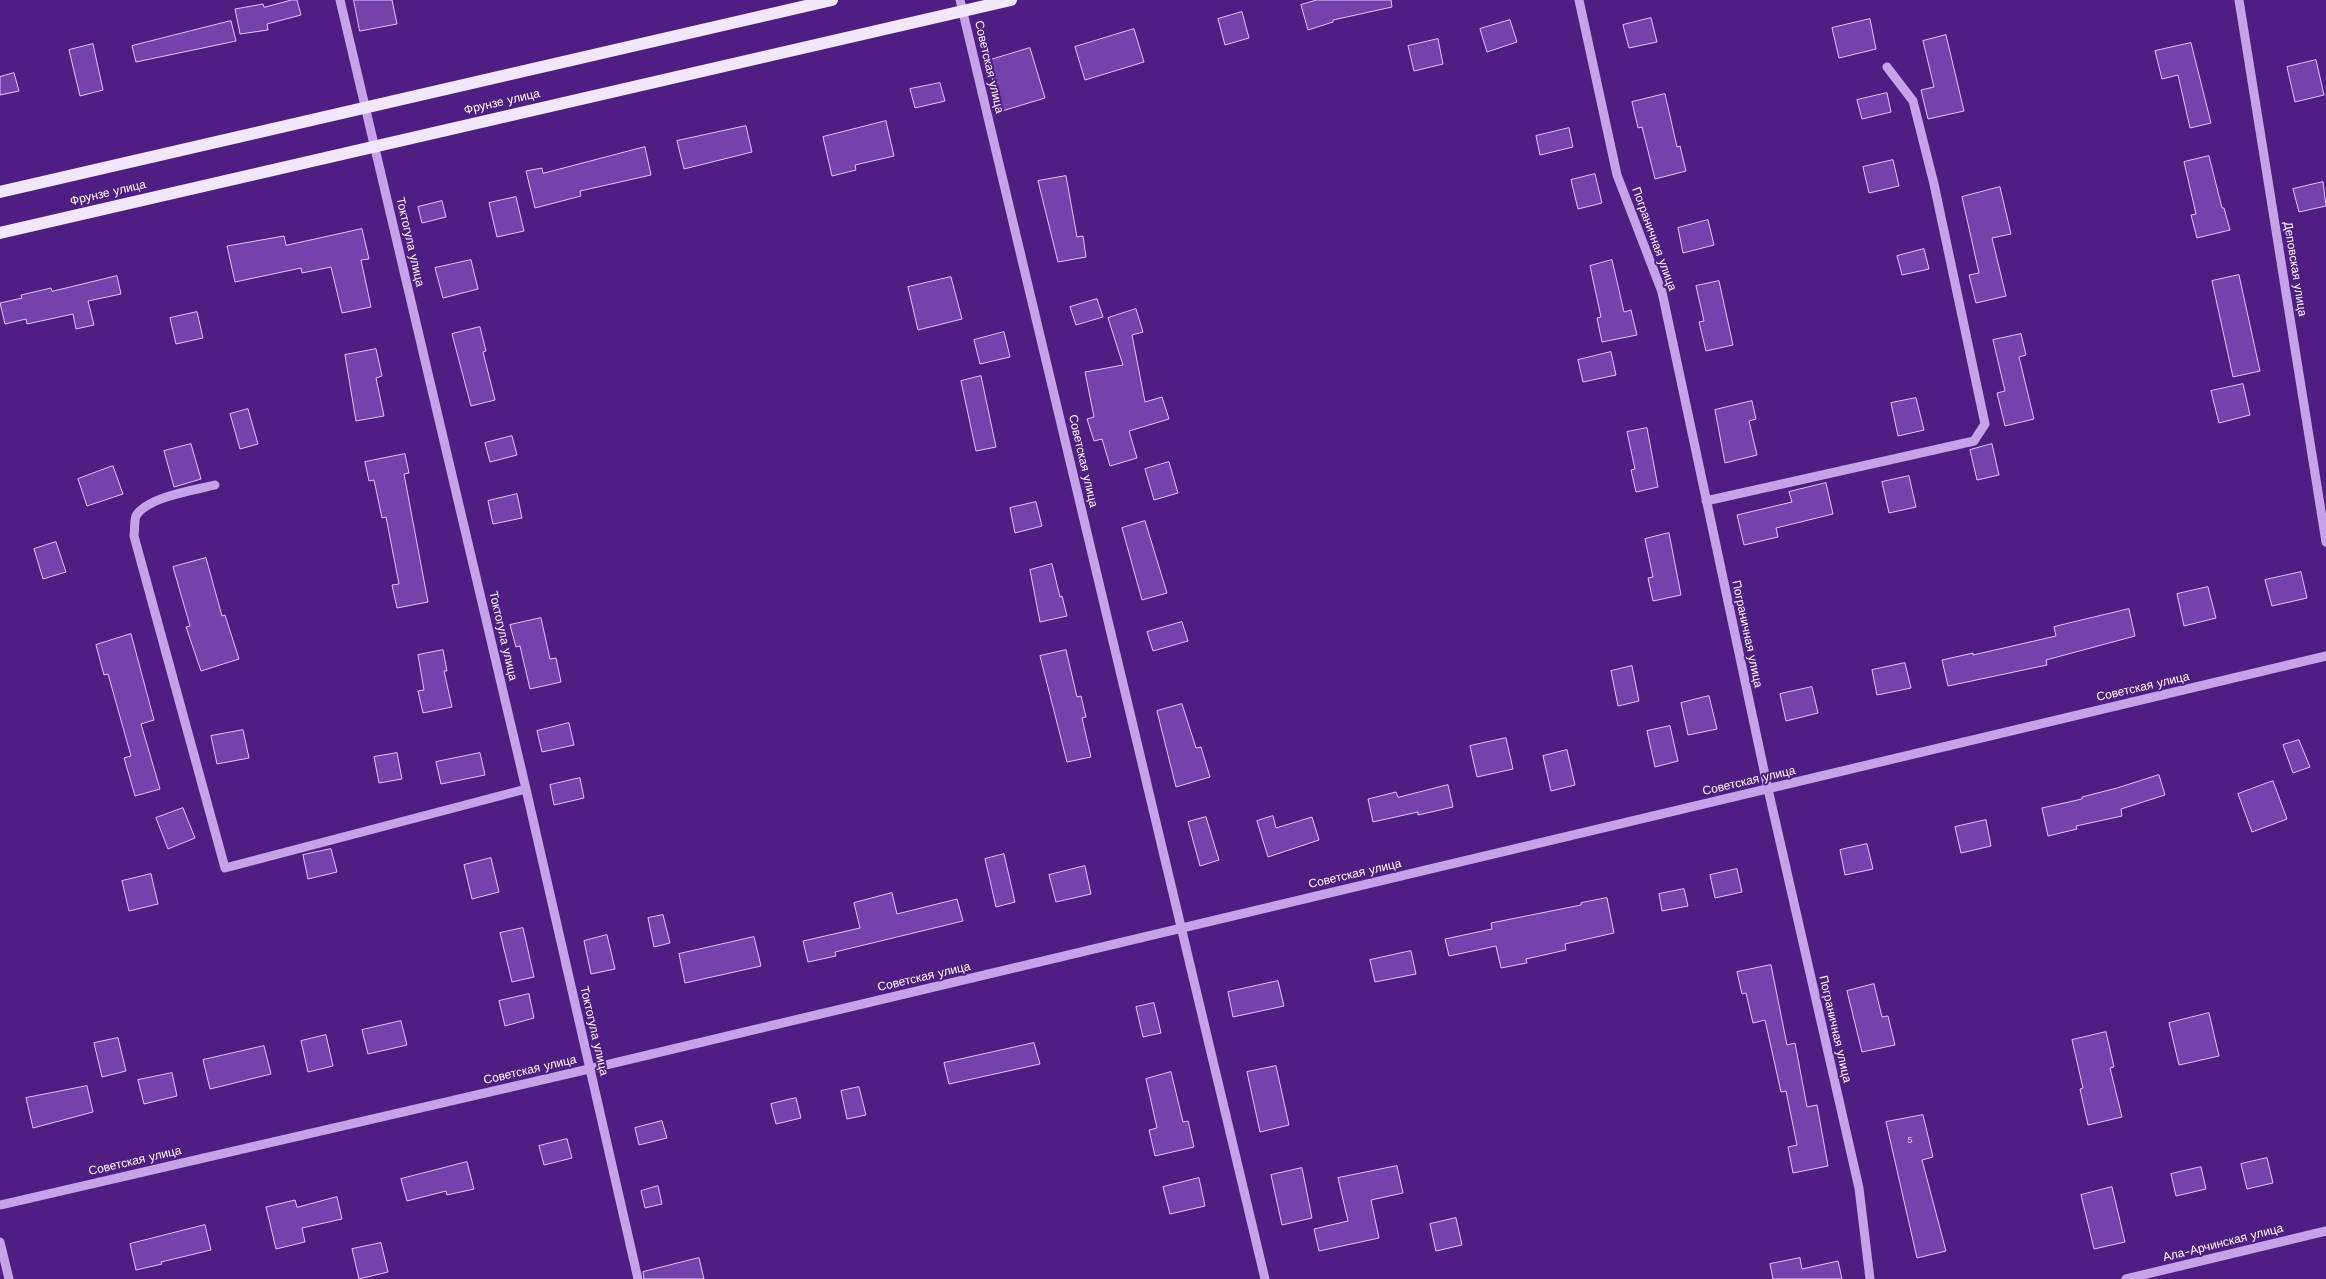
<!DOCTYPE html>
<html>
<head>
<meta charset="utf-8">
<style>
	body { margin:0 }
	canvas { display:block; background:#4e1e82 }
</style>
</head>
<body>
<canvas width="2326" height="1279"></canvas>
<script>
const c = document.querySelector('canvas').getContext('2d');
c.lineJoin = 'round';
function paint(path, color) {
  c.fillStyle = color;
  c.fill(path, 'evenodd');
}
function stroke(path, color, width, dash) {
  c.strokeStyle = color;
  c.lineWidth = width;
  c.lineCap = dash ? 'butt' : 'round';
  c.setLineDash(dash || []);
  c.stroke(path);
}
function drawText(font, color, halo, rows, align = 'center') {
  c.font = font + ' "Work Sans",sans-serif';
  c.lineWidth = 4;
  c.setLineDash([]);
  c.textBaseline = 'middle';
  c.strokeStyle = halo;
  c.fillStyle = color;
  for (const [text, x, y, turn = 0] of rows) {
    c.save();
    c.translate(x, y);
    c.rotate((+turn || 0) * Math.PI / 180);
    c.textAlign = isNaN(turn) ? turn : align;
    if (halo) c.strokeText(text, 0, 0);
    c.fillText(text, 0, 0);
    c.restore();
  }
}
const building = new Path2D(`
	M 292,0 L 297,0 L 301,15 L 267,24 L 268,30 L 240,34 L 235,9 L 263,4 L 264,7 Z
	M 354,0 L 392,0 L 397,24 L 360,31 Z
	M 1317,0 L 1391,0 L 1392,7 L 1333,20 L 1333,22 L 1308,30 L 1301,5 Z
	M 1242,12 L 1249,38 L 1225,45 L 1218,19 Z
	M 1651,18 L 1657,42 L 1629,48 L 1623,25 Z
	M 1870,19 L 1876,49 L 1839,58 L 1832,28 Z
	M 1510,20 L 1517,42 L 1487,52 L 1480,29 Z
	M 231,21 L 236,41 L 136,62 L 132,46 Z
	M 1134,29 L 1144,62 L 1085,80 L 1075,47 Z
	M 1946,35 L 1964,111 L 1928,119 L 1921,90 L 1934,87 L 1923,41 Z
	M 1438,39 L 1443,64 L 1414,71 L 1408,46 Z
	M 2191,43 L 2211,123 L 2190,128 L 2178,75 L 2162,79 L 2155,51 Z
	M 93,44 L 103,90 L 80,96 L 69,50 Z
	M 1030,48 L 1045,98 L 1002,111 L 987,61 Z
	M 2316,60 L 2324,95 L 2295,102 L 2287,67 Z
	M 14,73 L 19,91 L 0,95 L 0,77 Z
	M 940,83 L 945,101 L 915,108 L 910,89 Z
	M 1887,93 L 1891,112 L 1862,119 L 1857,100 Z
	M 1665,94 L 1677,147 L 1680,146 L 1686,171 L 1655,179 L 1642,127 L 1638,128 L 1632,102 Z
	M 886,121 L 894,156 L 855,165 L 856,170 L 832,176 L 823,137 Z
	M 746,126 L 752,152 L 684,169 L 677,141 Z
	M 1569,128 L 1573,147 L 1540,155 L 1536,136 Z
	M 645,147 L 651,175 L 580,191 L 581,196 L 535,208 L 526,171 L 542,168 L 543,173 Z
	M 2209,156 L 2222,208 L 2224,208 L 2230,230 L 2197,238 L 2191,215 L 2196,214 L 2184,162 Z
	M 1893,160 L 1899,186 L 1869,193 L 1863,167 Z
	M 1595,174 L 1602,203 L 1578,209 L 1571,180 Z
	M 1066,176 L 1077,237 L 1083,236 L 1086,257 L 1058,262 L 1038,181 Z
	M 2323,182 L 2326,206 L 2299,212 L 2293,189 Z
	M 2000,187 L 2011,234 L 1992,238 L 2006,296 L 1976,303 L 1969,275 L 1979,273 L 1962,197 Z
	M 516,197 L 524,231 L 497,237 L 489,203 Z
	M 442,201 L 446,217 L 422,223 L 418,207 Z
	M 1708,220 L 1714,245 L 1683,253 L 1678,228 Z
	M 362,229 L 369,259 L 361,260 L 371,307 L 342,313 L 331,267 L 302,273 L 301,268 L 235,282 L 227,246 L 284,236 L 286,245 Z
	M 1924,249 L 1929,269 L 1902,275 L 1897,256 Z
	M 471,260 L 478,289 L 443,298 L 435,268 Z
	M 1612,260 L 1624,312 L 1631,310 L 1637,335 L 1602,342 L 1597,318 L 1601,317 L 1590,266 Z
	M 2239,275 L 2260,371 L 2233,377 L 2212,281 Z
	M 117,276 L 121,294 L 88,301 L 94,325 L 76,329 L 73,314 L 27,324 L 26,319 L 5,324 L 0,303 L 22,298 L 21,295 L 51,288 L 52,291 Z
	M 951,277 L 962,319 L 918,330 L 908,287 Z
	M 1719,281 L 1733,345 L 1706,351 L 1699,322 L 1704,321 L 1696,286 Z
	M 1097,299 L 1103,317 L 1076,325 L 1070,307 Z
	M 1136,309 L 1143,332 L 1132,335 L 1145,402 L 1162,397 L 1169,419 L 1129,431 L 1137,458 L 1110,466 L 1102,439 L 1094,441 L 1087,419 L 1094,417 L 1085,372 L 1123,365 L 1108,318 Z
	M 197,312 L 203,338 L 176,344 L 170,318 Z
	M 480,327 L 486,351 L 483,352 L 495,400 L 471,406 L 452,334 Z
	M 1004,332 L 1010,357 L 980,364 L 974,340 Z
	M 2021,334 L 2026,355 L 2019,357 L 2034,419 L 2005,426 L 1997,393 L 2005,391 L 1993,340 Z
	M 376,349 L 382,376 L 376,378 L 384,416 L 356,421 L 345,355 Z
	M 1611,352 L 1616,375 L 1583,382 L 1578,360 Z
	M 981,376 L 996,447 L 976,451 L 961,381 Z
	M 2243,384 L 2250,415 L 2219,423 L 2211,391 Z
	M 1916,398 L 1924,430 L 1898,436 L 1891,403 Z
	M 1752,401 L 1756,419 L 1749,421 L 1757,455 L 1725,463 L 1715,410 Z
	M 248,409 L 258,444 L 240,449 L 230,414 Z
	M 1647,428 L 1658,487 L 1636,492 L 1631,470 L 1635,469 L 1627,432 Z
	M 512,436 L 517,455 L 490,462 L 485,443 Z
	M 191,444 L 201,479 L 174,487 L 164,451 Z
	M 1992,444 L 1999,475 L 1977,480 L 1970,450 Z
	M 405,454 L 409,473 L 404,474 L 428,602 L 397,608 L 392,585 L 399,584 L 386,517 L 382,518 L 374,480 L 369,481 L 365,462 Z
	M 1169,462 L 1178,493 L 1154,500 L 1145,469 Z
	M 113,466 L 123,494 L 87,506 L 78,479 Z
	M 1909,476 L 1916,507 L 1889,513 L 1882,482 Z
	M 1826,483 L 1833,514 L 1776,528 L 1778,537 L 1744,545 L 1737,515 L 1792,502 L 1789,492 Z
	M 517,494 L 522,518 L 493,524 L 488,501 Z
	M 1036,502 L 1042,526 L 1015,533 L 1010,508 Z
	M 1145,521 L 1167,593 L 1142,600 L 1122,528 Z
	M 1669,533 L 1681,595 L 1653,601 L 1648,578 L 1653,577 L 1645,539 Z
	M 56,542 L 66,572 L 43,579 L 34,549 Z
	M 206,558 L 222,616 L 225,615 L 239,659 L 201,671 L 186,627 L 190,626 L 173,567 Z
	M 1052,564 L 1060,597 L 1062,596 L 1067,616 L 1040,622 L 1030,570 Z
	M 2301,572 L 2307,598 L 2272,606 L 2265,580 Z
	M 2208,587 L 2216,618 L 2184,626 L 2177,594 Z
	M 2129,609 L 2135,636 L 2046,660 L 2047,665 L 1948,686 L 1942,660 L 1973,653 L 1973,655 L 2056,636 L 2054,627 Z
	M 541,618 L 550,659 L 556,658 L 561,682 L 530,689 L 520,646 L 516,647 L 510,625 Z
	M 1182,622 L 1188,641 L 1153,651 L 1147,632 Z
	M 131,634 L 154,720 L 141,724 L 160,789 L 135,796 L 124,758 L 131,756 L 108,674 L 104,675 L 96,645 Z
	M 443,650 L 447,671 L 444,671 L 452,707 L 423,713 L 418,691 L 424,690 L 418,655 Z
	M 1066,650 L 1077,697 L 1081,696 L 1086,717 L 1082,718 L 1091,757 L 1067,762 L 1040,656 Z
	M 1905,663 L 1911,688 L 1877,695 L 1872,670 Z
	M 1632,666 L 1639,701 L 1618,706 L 1611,671 Z
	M 1812,687 L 1818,713 L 1786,721 L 1780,694 Z
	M 1709,696 L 1717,729 L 1688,735 L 1681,703 Z
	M 1182,704 L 1196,748 L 1201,747 L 1210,777 L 1176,787 L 1157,711 Z
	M 569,723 L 574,745 L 542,752 L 537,731 Z
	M 1670,726 L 1678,761 L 1655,767 L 1647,731 Z
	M 243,730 L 249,758 L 217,764 L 211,736 Z
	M 1506,738 L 1513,769 L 1477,777 L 1470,746 Z
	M 2299,740 L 2310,767 L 2293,773 L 2283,745 Z
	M 1567,750 L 1575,785 L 1551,791 L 1543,756 Z
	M 397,753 L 402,779 L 379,783 L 374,757 Z
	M 480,753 L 485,775 L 441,784 L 436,762 Z
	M 2159,775 L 2165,795 L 2121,809 L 2122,816 L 2076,826 L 2077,829 L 2048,836 L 2042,808 L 2082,799 L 2082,797 L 2117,788 Z
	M 580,778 L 584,798 L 554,805 L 550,785 Z
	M 2273,781 L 2287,819 L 2252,832 L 2238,794 Z
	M 1448,785 L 1453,807 L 1418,815 L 1418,812 L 1373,822 L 1368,799 L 1396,792 L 1398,797 Z
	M 183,808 L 195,838 L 168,849 L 156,818 Z
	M 1273,816 L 1276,828 L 1312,817 L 1319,840 L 1268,857 L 1257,821 Z
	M 1206,817 L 1219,860 L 1200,866 L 1188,822 Z
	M 1986,820 L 1991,846 L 1961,853 L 1955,827 Z
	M 1867,844 L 1873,869 L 1845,875 L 1840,850 Z
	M 331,849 L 337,872 L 308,879 L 303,855 Z
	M 1004,854 L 1015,902 L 996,907 L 985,859 Z
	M 491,858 L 499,892 L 472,899 L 464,865 Z
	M 1085,866 L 1091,894 L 1056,902 L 1049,875 Z
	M 1737,869 L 1742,892 L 1715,898 L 1710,875 Z
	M 151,874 L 158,904 L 129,911 L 122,881 Z
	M 1684,889 L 1688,906 L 1662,911 L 1659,894 Z
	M 892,893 L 897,914 L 957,899 L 963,921 L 835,952 L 836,956 L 808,962 L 803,941 L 860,928 L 854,903 Z
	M 1607,898 L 1614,933 L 1565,944 L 1566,950 L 1526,959 L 1527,963 L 1501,968 L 1496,946 L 1449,956 L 1445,939 L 1492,929 L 1491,923 L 1581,905 L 1581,903 Z
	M 663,915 L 670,943 L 654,947 L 648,918 Z
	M 523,928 L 534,977 L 512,982 L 500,933 Z
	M 607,935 L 615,969 L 591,974 L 584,941 Z
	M 754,937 L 761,966 L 685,983 L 679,954 Z
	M 1411,951 L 1416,974 L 1375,982 L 1370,960 Z
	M 1771,965 L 1787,1045 L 1795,1043 L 1807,1107 L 1817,1105 L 1828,1166 L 1793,1173 L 1788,1147 L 1797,1145 L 1786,1091 L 1781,1092 L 1765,1020 L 1753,1023 L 1746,993 L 1742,994 L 1737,972 Z
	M 1278,981 L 1284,1006 L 1233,1017 L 1228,992 Z
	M 1874,984 L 1882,1017 L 1888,1016 L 1895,1045 L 1862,1052 L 1847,991 Z
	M 529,994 L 534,1018 L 505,1026 L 499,1001 Z
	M 1154,1003 L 1161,1033 L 1143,1037 L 1136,1007 Z
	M 2209,1013 L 2219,1056 L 2179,1065 L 2169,1023 Z
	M 401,1021 L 407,1045 L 368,1054 L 362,1030 Z
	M 2106,1032 L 2114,1067 L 2110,1068 L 2122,1117 L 2088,1125 L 2080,1089 L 2083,1088 L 2072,1040 Z
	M 326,1035 L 333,1066 L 308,1072 L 301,1041 Z
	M 118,1038 L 126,1071 L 102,1077 L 94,1043 Z
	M 1034,1043 L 1040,1064 L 949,1084 L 944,1063 Z
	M 264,1046 L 271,1074 L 210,1089 L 203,1060 Z
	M 1276,1066 L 1289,1125 L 1260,1132 L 1247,1072 Z
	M 1171,1072 L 1183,1122 L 1188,1121 L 1194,1147 L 1155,1156 L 1149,1130 L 1157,1128 L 1146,1079 Z
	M 172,1073 L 177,1096 L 144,1104 L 138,1080 Z
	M 87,1086 L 93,1112 L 33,1128 L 26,1098 Z
	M 859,1087 L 866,1115 L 847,1119 L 841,1091 Z
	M 796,1098 L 801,1118 L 776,1124 L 771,1104 Z
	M 1923,1115 L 1933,1157 L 1922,1160 L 1946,1251 L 1917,1258 L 1886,1122 Z
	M 662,1121 L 667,1138 L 639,1145 L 635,1128 Z
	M 567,1139 L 572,1158 L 544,1165 L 539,1146 Z
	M 2267,1158 L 2273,1183 L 2247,1189 L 2241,1164 Z
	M 467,1162 L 474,1189 L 447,1195 L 446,1191 L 407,1201 L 401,1179 Z
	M 1397,1166 L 1403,1193 L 1371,1200 L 1379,1238 L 1319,1251 L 1314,1229 L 1348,1221 L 1338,1178 Z
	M 2201,1167 L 2206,1189 L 2176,1196 L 2171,1174 Z
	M 1302,1168 L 1312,1218 L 1282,1225 L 1271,1175 Z
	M 1199,1178 L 1205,1206 L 1170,1214 L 1163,1187 Z
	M 658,1186 L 662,1204 L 645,1208 L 641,1191 Z
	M 2112,1187 L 2125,1242 L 2094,1249 L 2081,1195 Z
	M 337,1197 L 342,1219 L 302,1228 L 305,1242 L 276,1249 L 266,1207 L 295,1200 L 297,1207 Z
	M 1456,1218 L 1462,1245 L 1436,1251 L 1430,1224 Z
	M 205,1225 L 211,1250 L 161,1262 L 162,1264 L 136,1270 L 130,1244 Z
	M 381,1243 L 388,1272 L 359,1279 L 352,1249 Z
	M 699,1258 L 704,1279 L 644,1279 L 643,1272 Z
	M 1800,1258 L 1802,1269 L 1838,1261 L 1842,1279 L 1773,1279 L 1770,1264 Z`);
const minor = new Path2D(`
	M 340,0 L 526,789 L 638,1279
	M 960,0 L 1265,1279
	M 1579,0 L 1617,175 L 1662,292 L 1768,789 L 1859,1188 L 1870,1279
	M 2239,0 L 2326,542
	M 215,485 C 195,490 147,497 136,516 C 134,521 135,530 134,536 L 225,868 L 526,789
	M 1706,501 L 1974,441 L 1985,424 L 1934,184 L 1913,101 L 1887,67
	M 0,1205 L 589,1069 L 2326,656
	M 0,1242 L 9,1279
	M 2126,1279 L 2326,1231`);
const major = new Path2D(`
	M 0,192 L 832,0
	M 0,233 L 1011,0`);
const numberNames = [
	["5",1910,1140]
];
const streetNames = [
	["Советская улица",989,67,77],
	["Фрунзе улица",502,102,-13],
	["Фрунзе улица",108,193,-13],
	["Пограничная улица",1654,239,70],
	["Токтогула улица",410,242,77],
	["Деповская улица",2295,269,81],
	["Советская улица",1083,461,77],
	["Пограничная улица",1747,634,78],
	["Токтогула улица",503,636,77],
	["Советская улица",2143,687,-13],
	["Советская улица",1749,781,-13],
	["Советская улица",1355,874,-13],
	["Советская улица",924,977,-13],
	["Пограничная улица",1835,1029,77],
	["Токтогула улица",594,1031,77],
	["Советская улица",530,1070,-13],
	["Советская улица",135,1161,-13],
	["Ала-Арчинская улица",2223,1243,-14]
];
paint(building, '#7342aa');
stroke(building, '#dec8f7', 1);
stroke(minor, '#c4a3e9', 9);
stroke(major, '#f3e7fe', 12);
drawText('10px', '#dcd0ea', null, numberNames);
drawText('12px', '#fff', '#4e1e82', streetNames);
</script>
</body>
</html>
